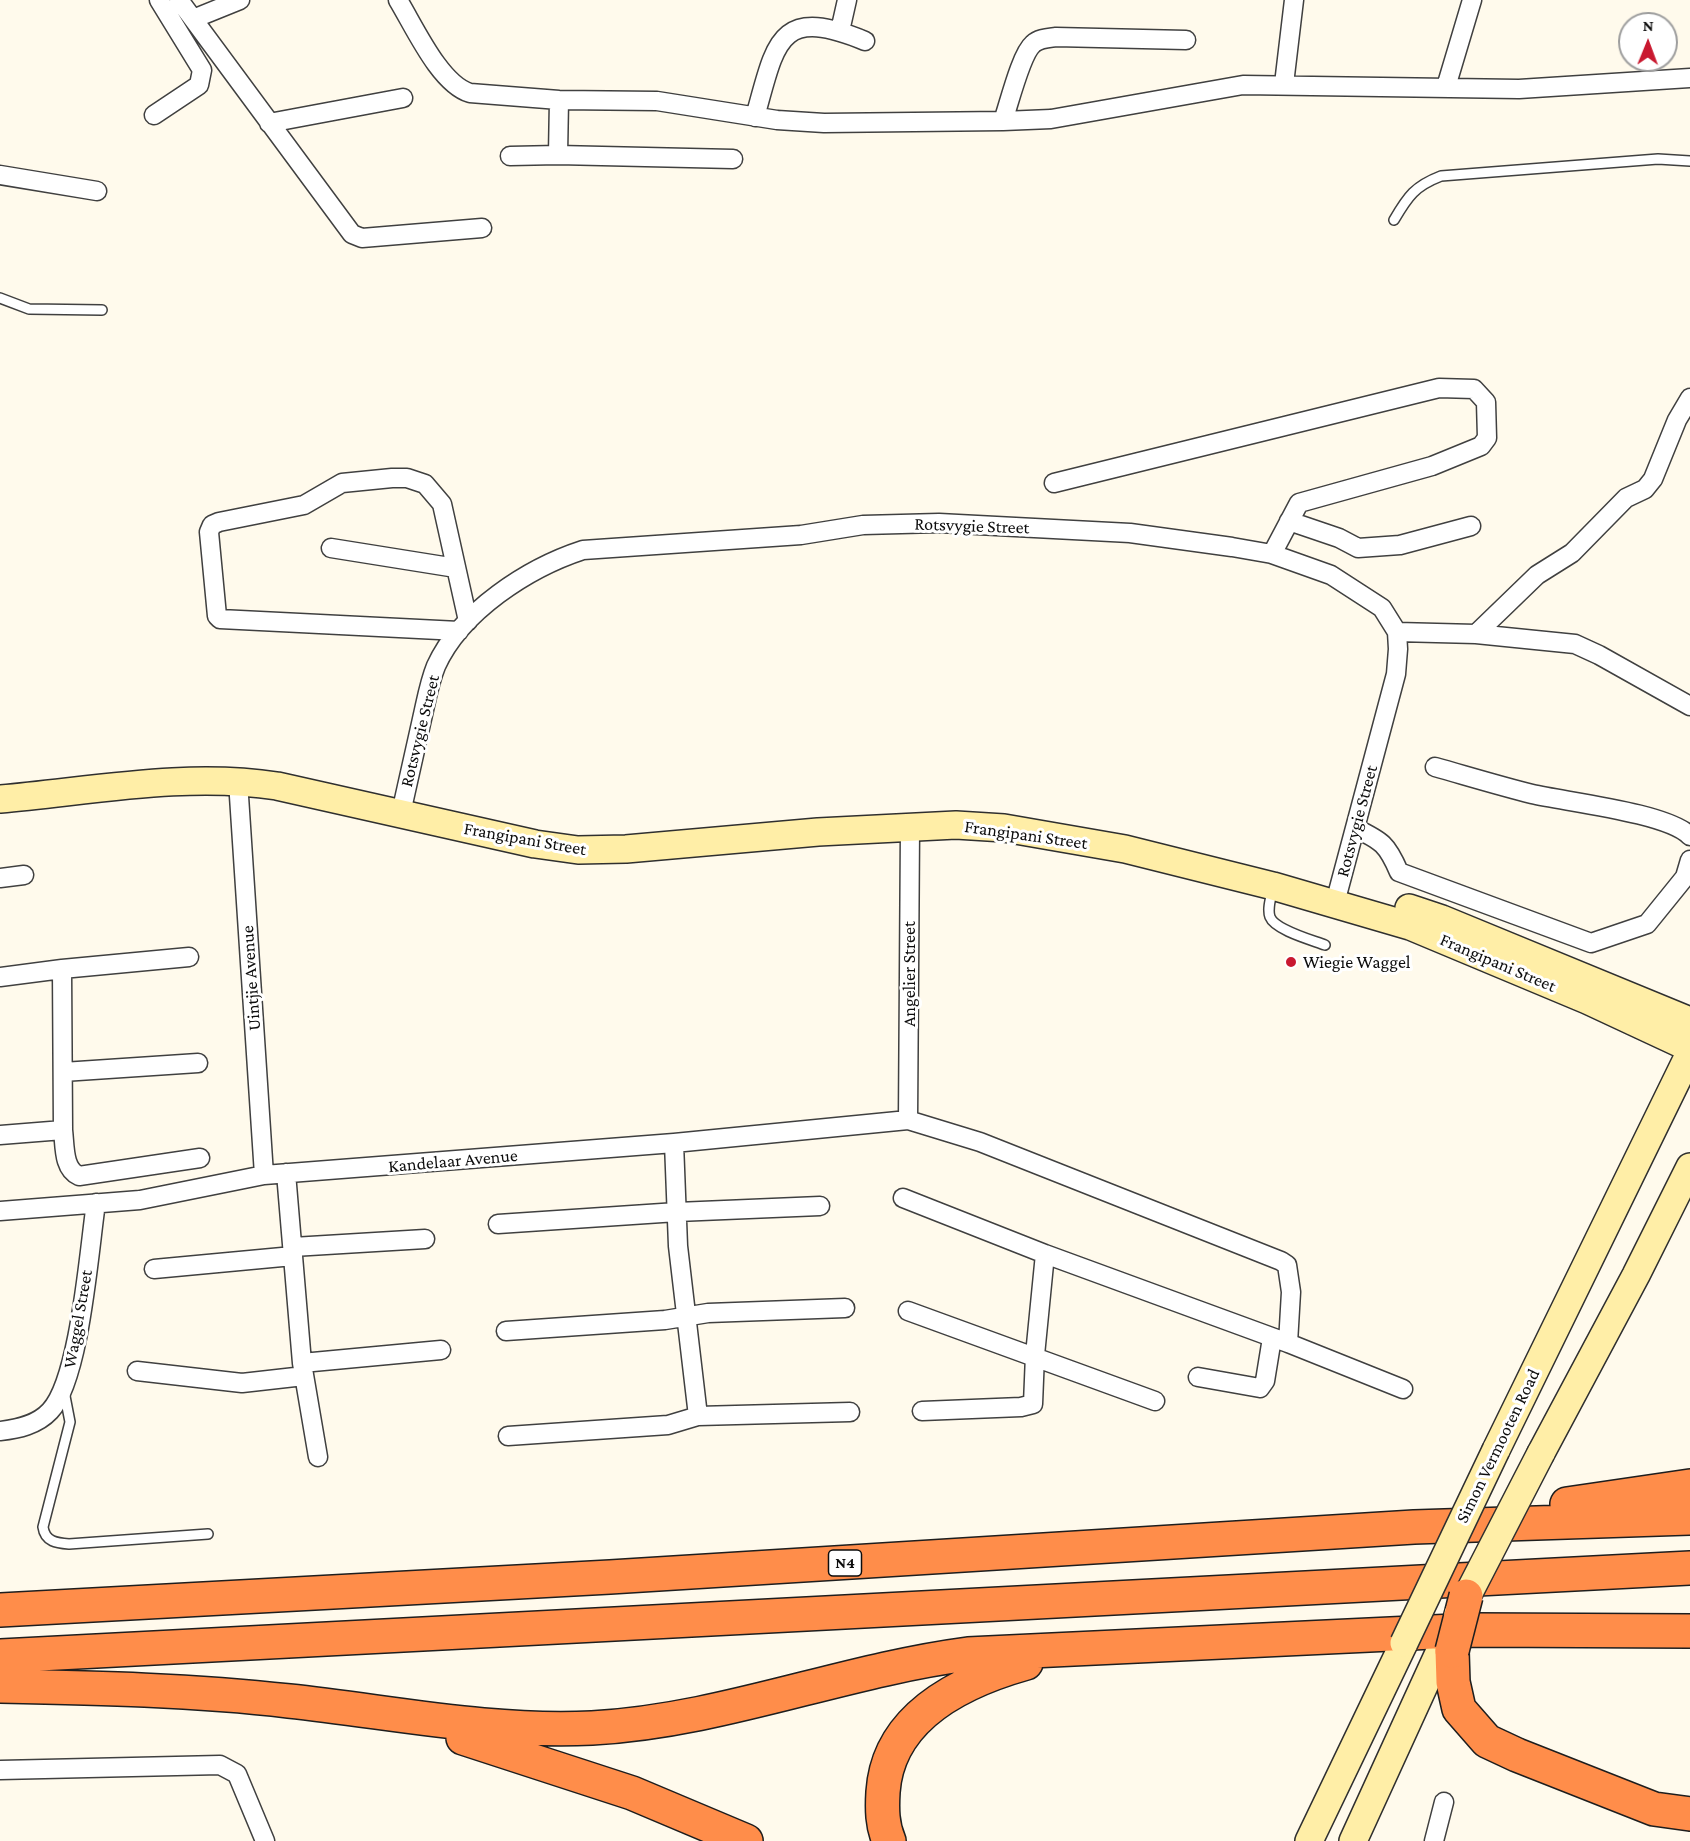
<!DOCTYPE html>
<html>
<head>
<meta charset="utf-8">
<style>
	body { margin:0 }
	#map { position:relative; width:1690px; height:1841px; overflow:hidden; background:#fffaec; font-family:"Crimson Pro",serif }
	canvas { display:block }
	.north { position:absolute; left:1618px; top:12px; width:60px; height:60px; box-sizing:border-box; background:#fff; border:2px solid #9e9e9e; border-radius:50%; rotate:1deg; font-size:16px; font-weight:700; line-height:24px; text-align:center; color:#0d0d0d }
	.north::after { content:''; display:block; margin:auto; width:21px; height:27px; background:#c9182f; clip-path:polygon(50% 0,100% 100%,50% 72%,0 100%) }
</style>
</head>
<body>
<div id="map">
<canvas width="1690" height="1841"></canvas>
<div class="north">N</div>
</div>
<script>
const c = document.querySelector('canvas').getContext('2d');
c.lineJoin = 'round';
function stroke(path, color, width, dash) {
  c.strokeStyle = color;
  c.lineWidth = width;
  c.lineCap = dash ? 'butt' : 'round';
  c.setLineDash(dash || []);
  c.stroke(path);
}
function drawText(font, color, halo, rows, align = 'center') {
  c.font = font + ' "Crimson Pro",serif';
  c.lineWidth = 6;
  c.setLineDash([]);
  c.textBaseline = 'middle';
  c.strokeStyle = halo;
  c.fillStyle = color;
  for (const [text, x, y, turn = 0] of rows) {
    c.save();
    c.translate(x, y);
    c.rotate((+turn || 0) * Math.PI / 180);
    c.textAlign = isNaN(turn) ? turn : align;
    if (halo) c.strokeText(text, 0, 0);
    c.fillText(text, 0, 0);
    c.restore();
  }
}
const lane = new Path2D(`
	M 1394,220 C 1408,196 1415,186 1441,176 L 1658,159 L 1690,161
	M 0,298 L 29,309 L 102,310
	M 1273,888 C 1271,897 1267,909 1270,917 C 1275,930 1312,940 1325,945
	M 64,1391 L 70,1422 L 43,1527 C 45,1542 57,1543 69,1544 L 208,1534`);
const street = new Path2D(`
	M 179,0 L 352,234 L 362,238 L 482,228
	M 398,0 C 415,28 440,84 470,93 L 559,100 L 657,101 L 777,120 L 824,123 L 1003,121 L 1051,119 L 1243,85 L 1519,89 L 1690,78
	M 193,19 L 240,0
	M 840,31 L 847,0
	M 1284,84 L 1294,0
	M 1446,87 L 1472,0
	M 559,100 L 558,155 L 733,159
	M 154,115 L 199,85 L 202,70 L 159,0
	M 755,117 C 776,42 778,5 865,41
	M 1003,121 C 1009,104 1021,54 1033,44 C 1039,38 1049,38 1056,37 L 1186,40
	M 269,123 L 403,98
	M 510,156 L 558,155
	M 0,175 L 97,191
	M 1054,483 L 1439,388 L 1474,389 L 1486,402 L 1487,438 L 1481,446 L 1432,466 L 1299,503 L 1272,554
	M 1289,521 L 1339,538 L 1358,548 L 1400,545 L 1471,526
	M 331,548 L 456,568
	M 459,631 L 220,619 L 217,616 L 209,532 L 212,525 L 219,522 L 304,505 L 342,483 L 392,478 L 407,478 L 425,484 L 442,504 L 468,621
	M 1397,632 L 1476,634 L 1575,644 L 1599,655 L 1690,706
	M 1476,634 L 1537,575 L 1572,553 L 1626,498 L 1645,489 L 1653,479 L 1677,420 L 1690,398
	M 1435,767 C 1467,776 1500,786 1532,794 C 1567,802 1668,813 1690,836
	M 238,781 L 264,1175
	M 401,813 C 408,782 415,751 422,719 C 426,702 429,683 436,666 C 461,611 528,568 583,550 L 801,535 L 863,525 L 939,523 L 1130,533 L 1232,547 L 1272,554 L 1331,575 L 1382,608 L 1397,632 L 1398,649 L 1396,674 L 1335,903
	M 1355,828 C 1382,841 1387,844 1399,872 L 1591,943 L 1647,924 L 1685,877 L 1690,860
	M 0,878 L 24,875
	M 0,977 L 62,969
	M 63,1072 L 198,1063
	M 908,1120 L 910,828
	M 63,1130 L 62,969 L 189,957
	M 0,1135 L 63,1130 C 65,1146 63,1169 79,1176 L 200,1158
	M 674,1143 L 678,1246 L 698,1416 L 850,1412
	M 286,1173 L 302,1363 L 318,1457
	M 903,1198 L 1045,1254 L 1288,1343
	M 0,1211 L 140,1200 L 264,1175 L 674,1143 L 908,1120 L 980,1142 L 1281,1261 L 1287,1265 L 1291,1292 L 1288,1343 L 1403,1389
	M 498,1224 L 677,1212 L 820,1206
	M 293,1247 L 425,1239
	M 154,1269 L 293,1256
	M 908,1311 L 1155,1401
	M 506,1331 L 665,1320 L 708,1313 L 845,1308
	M 302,1363 L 441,1350
	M 137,1371 L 242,1383 L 304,1376
	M 1198,1377 L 1260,1388 L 1265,1381 L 1272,1338
	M 922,1411 L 1021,1407 L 1033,1404 L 1035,1355 L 1045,1254
	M 0,1431 C 18,1429 37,1425 50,1411 C 80,1379 89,1250 96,1203
	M 508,1436 L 668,1425 L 698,1416
	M 0,1770 L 220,1765 L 237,1774 L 265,1841
	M 1434,1841 L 1444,1802`);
const secondary = new Path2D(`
	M 0,799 C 91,791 186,772 277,786 L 535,844 L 578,850 L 626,849 L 818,832 L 956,825 L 1004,828 L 1125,849 L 1273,886 L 1410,926 L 1587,1000 L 1690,1048
	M 1409,908 L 1442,919 L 1690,1021
	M 1496,1450 L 1690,1053
	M 1541,1453 L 1636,1275 L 1690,1167
	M 1309,1841 L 1404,1643
	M 1353,1841 L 1444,1642`);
const highway = new Path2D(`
	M 1567,1504 L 1690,1486
	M 0,1610 L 610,1577 L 1414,1527 L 1690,1518
	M 1452,1651 L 1453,1682 L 1459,1709 L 1487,1741 L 1517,1755 L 1654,1809 L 1690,1814
	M 0,1656 L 1690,1568
	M 0,1686 C 97,1688 193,1690 289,1701 C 391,1712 490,1733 592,1728 C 721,1721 840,1671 968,1654 L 1475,1630 L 1690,1631
	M 463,1738 L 632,1793 L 746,1841
	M 889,1841 C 882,1825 882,1809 883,1792 C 888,1716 962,1681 1026,1663`);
const secondaryBridge = new Path2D(`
	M 1458,1614 L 1541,1453
	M 1404,1643 L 1496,1450`);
const highwayBridge = new Path2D(`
	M 1452,1651 L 1466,1596`);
const markers = [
	[1291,962,6,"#c9182f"]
];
const shields = [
	[845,1563,33]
];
const shieldNames = [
	["N4",845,1563]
];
const streetNames = [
	["Rotsvygie Street",972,526,2],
	["Rotsvygie Street",420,731,-76],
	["Rotsvygie Street",1357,821,-75],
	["Frangipani Street",1026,835,8],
	["Frangipani Street",525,839,10],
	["Frangipani Street",1498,963,23],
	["Angelier Street",909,974,-90],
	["Uintjie Avenue",251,978,-94],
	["Kandelaar Avenue",453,1161,-5],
	["Waggel Street",78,1319,-80],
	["Simon Vermooten Road",1498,1446,-64]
];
const poiNames = [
	["Wiegie Waggel",1303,962]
];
stroke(lane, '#404040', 12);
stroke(street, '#404040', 21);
stroke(secondary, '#2f2f2f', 30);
stroke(highway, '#1e1e1e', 36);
stroke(lane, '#fff', 9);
stroke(street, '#fff', 18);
stroke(secondary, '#ffeea7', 27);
stroke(highway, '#ff8d4a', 33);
stroke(secondaryBridge, '#2f2f2f', 30, []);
stroke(highwayBridge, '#1e1e1e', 36, []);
stroke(secondaryBridge, '#ffeea7', 27);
stroke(highwayBridge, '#ff8d4a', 33);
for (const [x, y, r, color] of markers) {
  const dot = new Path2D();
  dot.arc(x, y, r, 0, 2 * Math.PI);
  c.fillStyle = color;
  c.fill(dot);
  stroke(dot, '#fff', 2);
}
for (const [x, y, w] of shields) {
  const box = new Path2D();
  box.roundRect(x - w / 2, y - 13, w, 26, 4.5);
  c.fillStyle = '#fff';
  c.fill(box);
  stroke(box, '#0d0d0d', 1.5);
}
drawText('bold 16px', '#0d0d0d', null, shieldNames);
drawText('18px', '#0d0d0d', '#fff', streetNames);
drawText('18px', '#0d0d0d', '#fff', poiNames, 'left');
</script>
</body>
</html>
